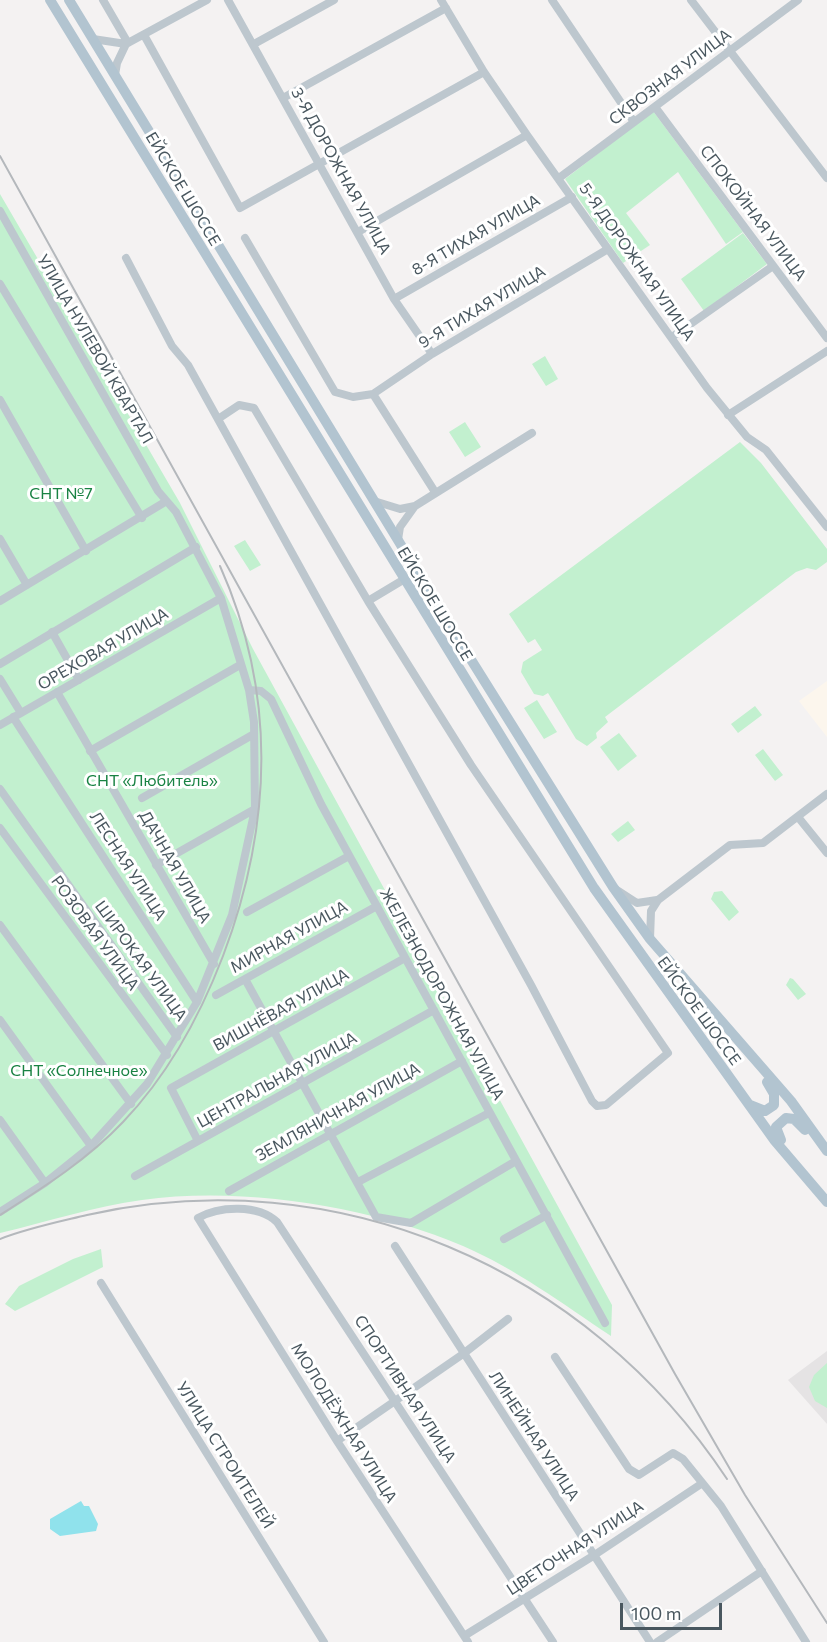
<!DOCTYPE html>
<html>
<head>
<meta charset="utf-8">
<style>
	body { margin:0 }
	#map { position:relative; width:827px; height:1642px; overflow:hidden; background:#f4f2f2; font-family:Commissioner,sans-serif }
	canvas { display:block }
	.scale { position:absolute; left:620px; top:1603px; width:102px; height:27px; box-sizing:border-box; border:3px solid #49575f; border-top:0; padding-left:8px; font-size:18px; line-height:21px; white-space:nowrap; color:#49575f; -webkit-text-stroke:4px #fff; paint-order:stroke }
</style>
</head>
<body>
<div id="map">
<canvas width="827" height="1642"></canvas>
<div class="scale">100 m</div>
</div>
<script>
const c = document.querySelector('canvas').getContext('2d');
c.lineJoin = 'round';
function paint(path, color) {
  c.fillStyle = color;
  c.fill(path, 'evenodd');
}
function stroke(path, color, width, dash) {
  c.strokeStyle = color;
  c.lineWidth = width;
  c.lineCap = dash ? 'butt' : 'round';
  c.setLineDash(dash || []);
  c.stroke(path);
}
function drawText(font, color, halo, rows, align = 'center') {
  c.font = font + ' Commissioner,sans-serif';
  c.lineWidth = 6;
  c.setLineDash([]);
  c.textBaseline = 'middle';
  c.strokeStyle = halo;
  c.fillStyle = color;
  for (const [text, x, y, turn = 0] of rows) {
    c.save();
    c.translate(x, y);
    c.rotate((+turn || 0) * Math.PI / 180);
    c.textAlign = isNaN(turn) ? turn : align;
    if (halo) c.strokeText(text, 0, 0);
    c.fillText(text, 0, 0);
    c.restore();
  }
}
const commercial = new Path2D(`
	M 827,681 L 827,737 L 799,701 Z`);
const education = new Path2D(`
	M 827,1351 L 827,1424 L 788,1380 Z`);
const green = new Path2D(`
	M 653,111 L 743,232 L 726,244 L 678,172 L 626,213 L 650,245 L 623,263 L 565,179 Z
	M 0,194 L 180,503 L 253,649 L 612,1305 L 611,1336 C 563,1304 516,1269 463,1246 C 369,1206 243,1186 142,1200 C 95,1206 47,1222 0,1233 Z
	M 743,233 L 767,264 L 704,311 L 681,279 Z
	M 545,356 L 558,379 L 546,386 L 532,364 Z
	M 465,422 L 481,447 L 465,457 L 449,432 Z
	M 740,442 L 761,463 L 827,549 L 827,562 L 816,570 L 807,568 L 796,572 L 605,717 L 608,722 L 596,733 L 597,738 L 587,746 L 576,739 L 548,693 L 543,696 L 534,694 L 521,672 L 523,662 L 542,650 L 535,639 L 528,643 L 509,614 Z
	M 245,540 L 261,565 L 250,571 L 234,546 Z
	M 537,700 L 557,732 L 544,739 L 524,708 Z
	M 755,706 L 762,715 L 738,733 L 731,724 Z
	M 619,733 L 637,756 L 618,771 L 600,747 Z
	M 763,749 L 783,775 L 775,781 L 755,755 Z
	M 628,821 L 635,830 L 618,842 L 611,834 Z
	M 722,891 L 739,912 L 729,921 L 711,899 L 714,892 Z
	M 790,978 L 793,979 L 806,994 L 798,1000 L 786,985 Z
	M 101,1249 L 103,1267 L 15,1311 L 5,1304 L 19,1286 L 73,1259 Z
	M 827,1363 L 827,1408 L 815,1401 L 809,1387 L 814,1375 Z`);
const water = new Path2D(`
	M 81,1501 L 84,1506 L 89,1506 L 98,1524 L 96,1531 L 60,1536 L 50,1529 L 50,1519 Z`);
const minor = new Path2D(`
	M 103,0 L 128,43
	M 228,0 L 394,299 L 432,354
	M 441,0 L 484,72 L 527,135 L 707,388 L 747,437 L 766,450 L 827,527
	M 552,0 L 634,122
	M 691,0 L 827,178
	M 144,35 L 240,208 L 484,72
	M 93,39 L 126,44
	M 254,44 L 334,0
	M 115,75 L 117,63 L 126,44 L 207,0
	M 283,98 L 446,8
	M 655,107 L 827,338
	M 559,178 L 798,0
	M 0,211 L 158,491 L 176,512 L 221,598 L 249,690 L 254,722 L 255,809 L 232,915 L 197,1002 L 147,1084 L 91,1146 L 45,1183 L 0,1212
	M 358,232 L 527,135
	M 245,238 L 335,392 L 353,397 L 373,394 L 432,354 L 608,249
	M 126,258 L 172,346 L 188,365 L 531,985 L 592,1101 L 597,1106 L 606,1105 L 668,1053 L 471,765 L 368,601 L 254,408 L 239,405 L 218,419
	M 0,284 L 142,518
	M 394,299 L 572,197
	M 672,337 L 773,266
	M 373,394 L 435,492
	M 0,400 L 86,551
	M 728,415 L 827,351
	M 374,501 L 400,509 L 415,506
	M 0,539 L 27,585
	M 398,540 L 400,527 L 415,506 L 532,433
	M 0,601 L 165,502
	M 368,601 L 403,580
	M 52,632 L 79,680
	M 0,664 L 196,547
	M 0,679 L 21,713
	M 249,690 L 261,691 L 271,699 L 321,804 L 605,1323
	M 57,692 L 214,964
	M 13,717 L 197,1002
	M 0,725 L 221,598
	M 90,751 L 240,665
	M 0,789 L 177,1037
	M 142,798 L 254,734
	M 798,817 L 827,853
	M 0,828 L 167,1055
	M 156,865 L 255,809
	M 617,890 L 637,903 L 657,900
	M 247,912 L 349,856
	M 0,925 L 131,1104
	M 650,939 L 651,911 L 658,900 L 730,845 L 763,843 L 827,794
	M 245,979 L 376,1217 L 411,1223 L 516,1161
	M 216,995 L 377,906
	M 0,1020 L 91,1146
	M 0,1120 L 45,1183
	M 198,1141 L 171,1088 L 405,958
	M 135,1176 L 434,1010
	M 358,1182 L 489,1113
	M 229,1191 L 462,1061
	M 504,1239 L 547,1215
	M 395,1246 L 650,1642
	M 101,1283 L 324,1642
	M 555,1357 L 629,1469 L 639,1475 L 673,1453 L 683,1459 L 721,1506 L 806,1642
	M 337,1441 L 463,1354 L 508,1319
	M 464,1636 L 593,1556 L 701,1484
	M 468,1642 L 337,1441 L 198,1218 C 219,1206 258,1204 277,1222 L 553,1642
	M 657,1642 L 762,1571`);
const major = new Path2D(`
	M 50,0 L 594,888 L 775,1141 L 827,1202
	M 69,0 L 460,642 L 613,887 L 650,939 L 791,1101 L 827,1151
	M 750,1105 L 765,1111 L 774,1105 L 774,1094 L 767,1082
	M 781,1140 L 776,1127 L 786,1118 L 794,1119 L 805,1130`);
const rail = new Path2D(`
	M 0,156 L 675,1374 L 745,1495 L 827,1623
	M 0,1215 C 44,1187 87,1160 123,1122 C 168,1075 200,1016 223,956 C 272,826 277,694 220,566
	M 0,1239 C 28,1228 58,1222 87,1215 C 336,1159 587,1267 727,1479`);
const streetNames = [
	["СКВОЗНАЯ УЛИЦА",670,77,-37],
	["3-Я ДОРОЖНАЯ УЛИЦА",341,171,61],
	["ЕЙСКОЕ ШОССЕ",183,189,59],
	["СПОКОЙНАЯ УЛИЦА",753,213,53],
	["8-Я ТИХАЯ УЛИЦА",476,235,-30],
	["5-Я ДОРОЖНАЯ УЛИЦА",637,262,55],
	["9-Я ТИХАЯ УЛИЦА",482,307,-31],
	["УЛИЦА НУЛЕВОЙ КВАРТАЛ",95,349,60],
	["ЕЙСКОЕ ШОССЕ",435,604,59],
	["ОРЕХОВАЯ УЛИЦА",103,649,-30],
	["ЛЕСНАЯ УЛИЦА",128,866,57],
	["ДАЧНАЯ УЛИЦА",175,867,60],
	["РОЗОВАЯ УЛИЦА",95,933,54],
	["МИРНАЯ УЛИЦА",289,937,-29],
	["ШИРОКАЯ УЛИЦА",141,961,54],
	["ЖЕЛЕЗНОДОРОЖНАЯ УЛИЦА",442,994,61],
	["ВИШНЁВАЯ УЛИЦА",281,1010,-29],
	["ЕЙСКОЕ ШОССЕ",699,1011,54],
	["ЦЕНТРАЛЬНАЯ УЛИЦА",277,1080,-29],
	["ЗЕМЛЯНИЧНАЯ УЛИЦА",338,1112,-29],
	["СПОРТИВНАЯ УЛИЦА",405,1389,57],
	["МОЛОДЁЖНАЯ УЛИЦА",344,1423,58],
	["ЛИНЕЙНАЯ УЛИЦА",534,1436,57],
	["УЛИЦА СТРОИТЕЛЕЙ",225,1455,58],
	["ЦВЕТОЧНАЯ УЛИЦА",575,1548,-33]
];
const parkNames = [
	["СНТ №7",61,494],
	["СНТ «Любитель»",152,781],
	["СНТ «Солнечное»",79,1071]
];
paint(commercial, '#fcf6ed');
paint(education, '#e5e3e4');
paint(green, '#c2f0cf');
paint(water, '#90e2ec');
stroke(minor, '#bdc7ce', 8);
stroke(major, '#b2c4d0', 10);
stroke(rail, '#b4b8bc', 2);
drawText('16px', '#49575f', '#fff', streetNames);
drawText('16px', '#198243', '#fff', parkNames);
</script>
</body>
</html>
